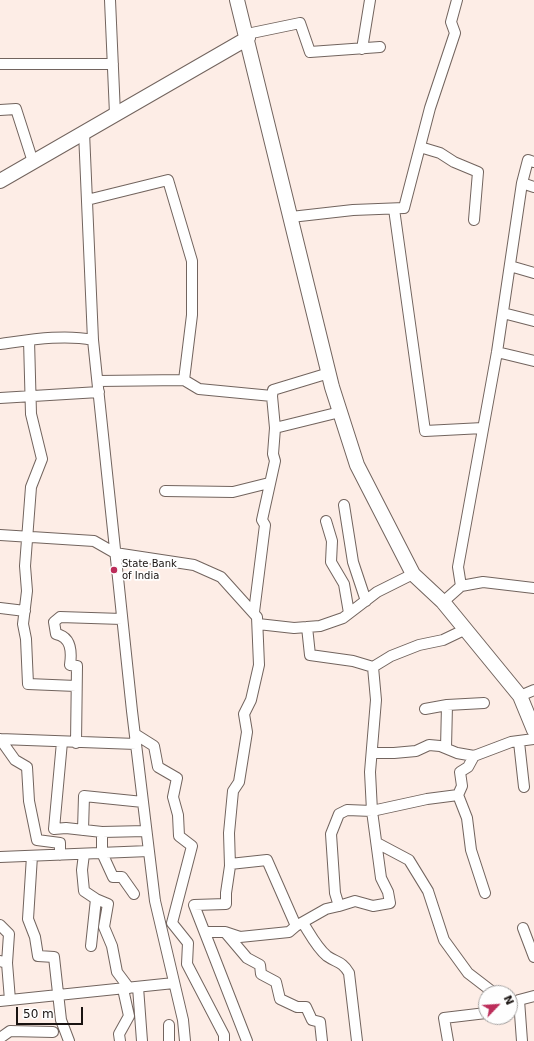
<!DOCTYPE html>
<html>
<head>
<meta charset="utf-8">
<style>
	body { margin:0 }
	#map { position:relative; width:534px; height:1041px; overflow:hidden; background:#fdede6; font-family:"DejaVu Sans",sans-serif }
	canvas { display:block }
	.north { position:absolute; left:478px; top:985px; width:40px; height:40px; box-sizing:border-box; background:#fefefe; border:1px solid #a2a09f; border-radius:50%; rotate:65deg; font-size:11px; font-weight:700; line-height:16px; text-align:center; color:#191311 }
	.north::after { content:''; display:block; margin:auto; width:14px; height:18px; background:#bc2d5a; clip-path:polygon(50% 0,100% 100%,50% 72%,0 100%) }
	.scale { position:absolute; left:16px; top:1007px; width:67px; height:18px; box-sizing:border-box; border:2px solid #191311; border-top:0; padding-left:5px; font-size:12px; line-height:14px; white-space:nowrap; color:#191311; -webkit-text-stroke:3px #fefefe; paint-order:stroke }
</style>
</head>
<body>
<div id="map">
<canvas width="534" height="1041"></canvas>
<div class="north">N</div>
<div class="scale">50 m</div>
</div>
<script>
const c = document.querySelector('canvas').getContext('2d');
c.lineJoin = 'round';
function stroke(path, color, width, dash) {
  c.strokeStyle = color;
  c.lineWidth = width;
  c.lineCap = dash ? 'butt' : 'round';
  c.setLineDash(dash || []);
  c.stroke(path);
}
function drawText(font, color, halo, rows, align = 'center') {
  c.font = font + ' "DejaVu Sans",sans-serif';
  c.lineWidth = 3.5;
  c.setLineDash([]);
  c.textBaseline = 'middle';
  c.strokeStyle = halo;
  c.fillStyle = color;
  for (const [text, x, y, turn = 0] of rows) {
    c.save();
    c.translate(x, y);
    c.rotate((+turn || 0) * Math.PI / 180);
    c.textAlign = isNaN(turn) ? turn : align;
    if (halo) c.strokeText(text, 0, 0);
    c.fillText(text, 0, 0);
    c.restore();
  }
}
const street = new Path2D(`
	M 110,0 L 115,114
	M 247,34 L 300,23 L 310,52 L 380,47
	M 362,49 L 370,0
	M 0,64 L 113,64
	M 0,110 L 16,109 L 33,162
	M 84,132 L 93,340 L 132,711 L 155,901 L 183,1020 L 185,1041
	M 420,147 L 440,153 L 454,162 L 478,172 L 474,220
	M 522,183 L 528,160 L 534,162
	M 87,200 L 168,180 L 192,261 L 192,315 L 184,380
	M 394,209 L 425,431 L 483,428
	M 291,217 L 353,210 L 404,208 L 430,108 L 455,33 L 451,22 L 457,0
	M 510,266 L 534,273
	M 503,313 L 534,321
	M 29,340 L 31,414 L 42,459 L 31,487 L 25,566 L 27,591 L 23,624 L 26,639 L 28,684 L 76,686
	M 0,344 C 30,340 63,334 93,340
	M 497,352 L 534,361
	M 98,381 L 184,380 L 199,389 L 272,396 L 273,390 L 329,373
	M 272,396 L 275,428 L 340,412
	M 0,398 L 99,392
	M 165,491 L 233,492 L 269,483
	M 344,505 L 353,562 L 366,601
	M 326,521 L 332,541 L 331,562 L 344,584 L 349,613
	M 0,535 L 94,541 L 115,553 L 194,565 L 221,577 L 257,617 L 259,665 L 251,700 L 244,714 L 247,732 L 239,782 L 233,791 L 229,833 L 230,866 L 226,893 L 226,904 L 194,905 L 247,1041
	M 461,586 L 458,567 L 497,352 L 522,183 L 534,187
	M 443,602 L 461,586 L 483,582 L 534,588
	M 0,608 L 25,611
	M 254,612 L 265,525 L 262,520 L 275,461 L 273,454 L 275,428
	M 258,624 L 294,628 L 320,626 L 343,618 L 377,592 L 413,574
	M 307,627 L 310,655 L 353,661 L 373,667 L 391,656 L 419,645 L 443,640 L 466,629
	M 373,667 L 376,700 L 370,772 L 372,811 L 381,878 L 388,892 L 390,903 L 373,906 L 355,901 L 339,906 L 335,893 L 331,834 L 339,814 L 347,810 L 372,811 L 427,799 L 458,795 L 462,786 L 460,772 L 468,767 L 474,756
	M 520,696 L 534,690
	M 425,709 L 447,705
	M 135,734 L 154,746 L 158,767 L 177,778 L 173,797 L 178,815 L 179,836 L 192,846 L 172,923 L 188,943 L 187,964 L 224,1035 L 224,1041
	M 0,739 L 15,760 L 27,767 L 29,801 L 37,840 L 60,843 L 60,855
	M 0,739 L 136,744
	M 62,742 L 54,829 L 66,828 L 102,832
	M 519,742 L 524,787
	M 76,743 L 77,666 L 70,665 C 72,651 71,637 56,634 L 54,622 L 60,617 L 122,619
	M 446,748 L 447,705 L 484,703
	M 372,753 L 394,753 L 416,751 L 429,745 L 440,746 L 457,753 L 474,756 L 511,742 L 534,739
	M 458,795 L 467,818 L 471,850 L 485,893
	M 83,830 L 84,796 L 143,802
	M 377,843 L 409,860 L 428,891 L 444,940 L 468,973 L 494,993
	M 84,854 L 82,870 L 84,891 L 96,899 L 108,904 L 104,927 L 112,946 L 117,972 L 129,988
	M 32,856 L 28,919 L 35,937 L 38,956 L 54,957 L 61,1020 L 69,1041
	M 0,857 L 149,851
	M 230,864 L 267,860 L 296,926
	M 134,894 L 122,877 L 113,877 L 102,853 L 102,832 L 146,831
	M 303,923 C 310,934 317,948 327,956 C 337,963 342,961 349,973 L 357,1041
	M 0,925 L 9,934 L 7,963
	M 523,928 L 534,957
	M 205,932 L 225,932 L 240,937 L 289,932 L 296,926 L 326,909 L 339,906
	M 225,932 L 247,958 L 260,965 L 261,974 L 276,982 L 280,999 L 297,1007 L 306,1007 L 312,1020 L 320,1022 L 322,1041
	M 91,946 L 96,899
	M 0,961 L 7,963 L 10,1000
	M 138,987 L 142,1041
	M 519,1000 L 522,1041
	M 0,1001 L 174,983
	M 510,1007 L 519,1000 L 534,996
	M 169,1025 L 169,1041
	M 0,1038 L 10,1031 L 53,1032
	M 120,1041 L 119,1034 L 129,1016 L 123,989
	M 448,1041 L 444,1018 L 486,1013`);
const secondary = new Path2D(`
	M 237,0 L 332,387 L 357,465 L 413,574 L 443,602 L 520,696 L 534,730
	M 0,181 L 248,38`);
const markers = [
	[114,570,4,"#bc2d5a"]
];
const poiNames = [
	["State Bank",122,564],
	["of India",122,576]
];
stroke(street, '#72645e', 12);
stroke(secondary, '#72645e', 16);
stroke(street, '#fff', 10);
stroke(secondary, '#fff', 14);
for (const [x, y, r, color] of markers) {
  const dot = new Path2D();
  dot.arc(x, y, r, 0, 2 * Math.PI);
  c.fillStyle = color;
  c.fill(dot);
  stroke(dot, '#fefefe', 1.5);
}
drawText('10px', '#191311', '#fefefe', poiNames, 'left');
</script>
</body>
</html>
